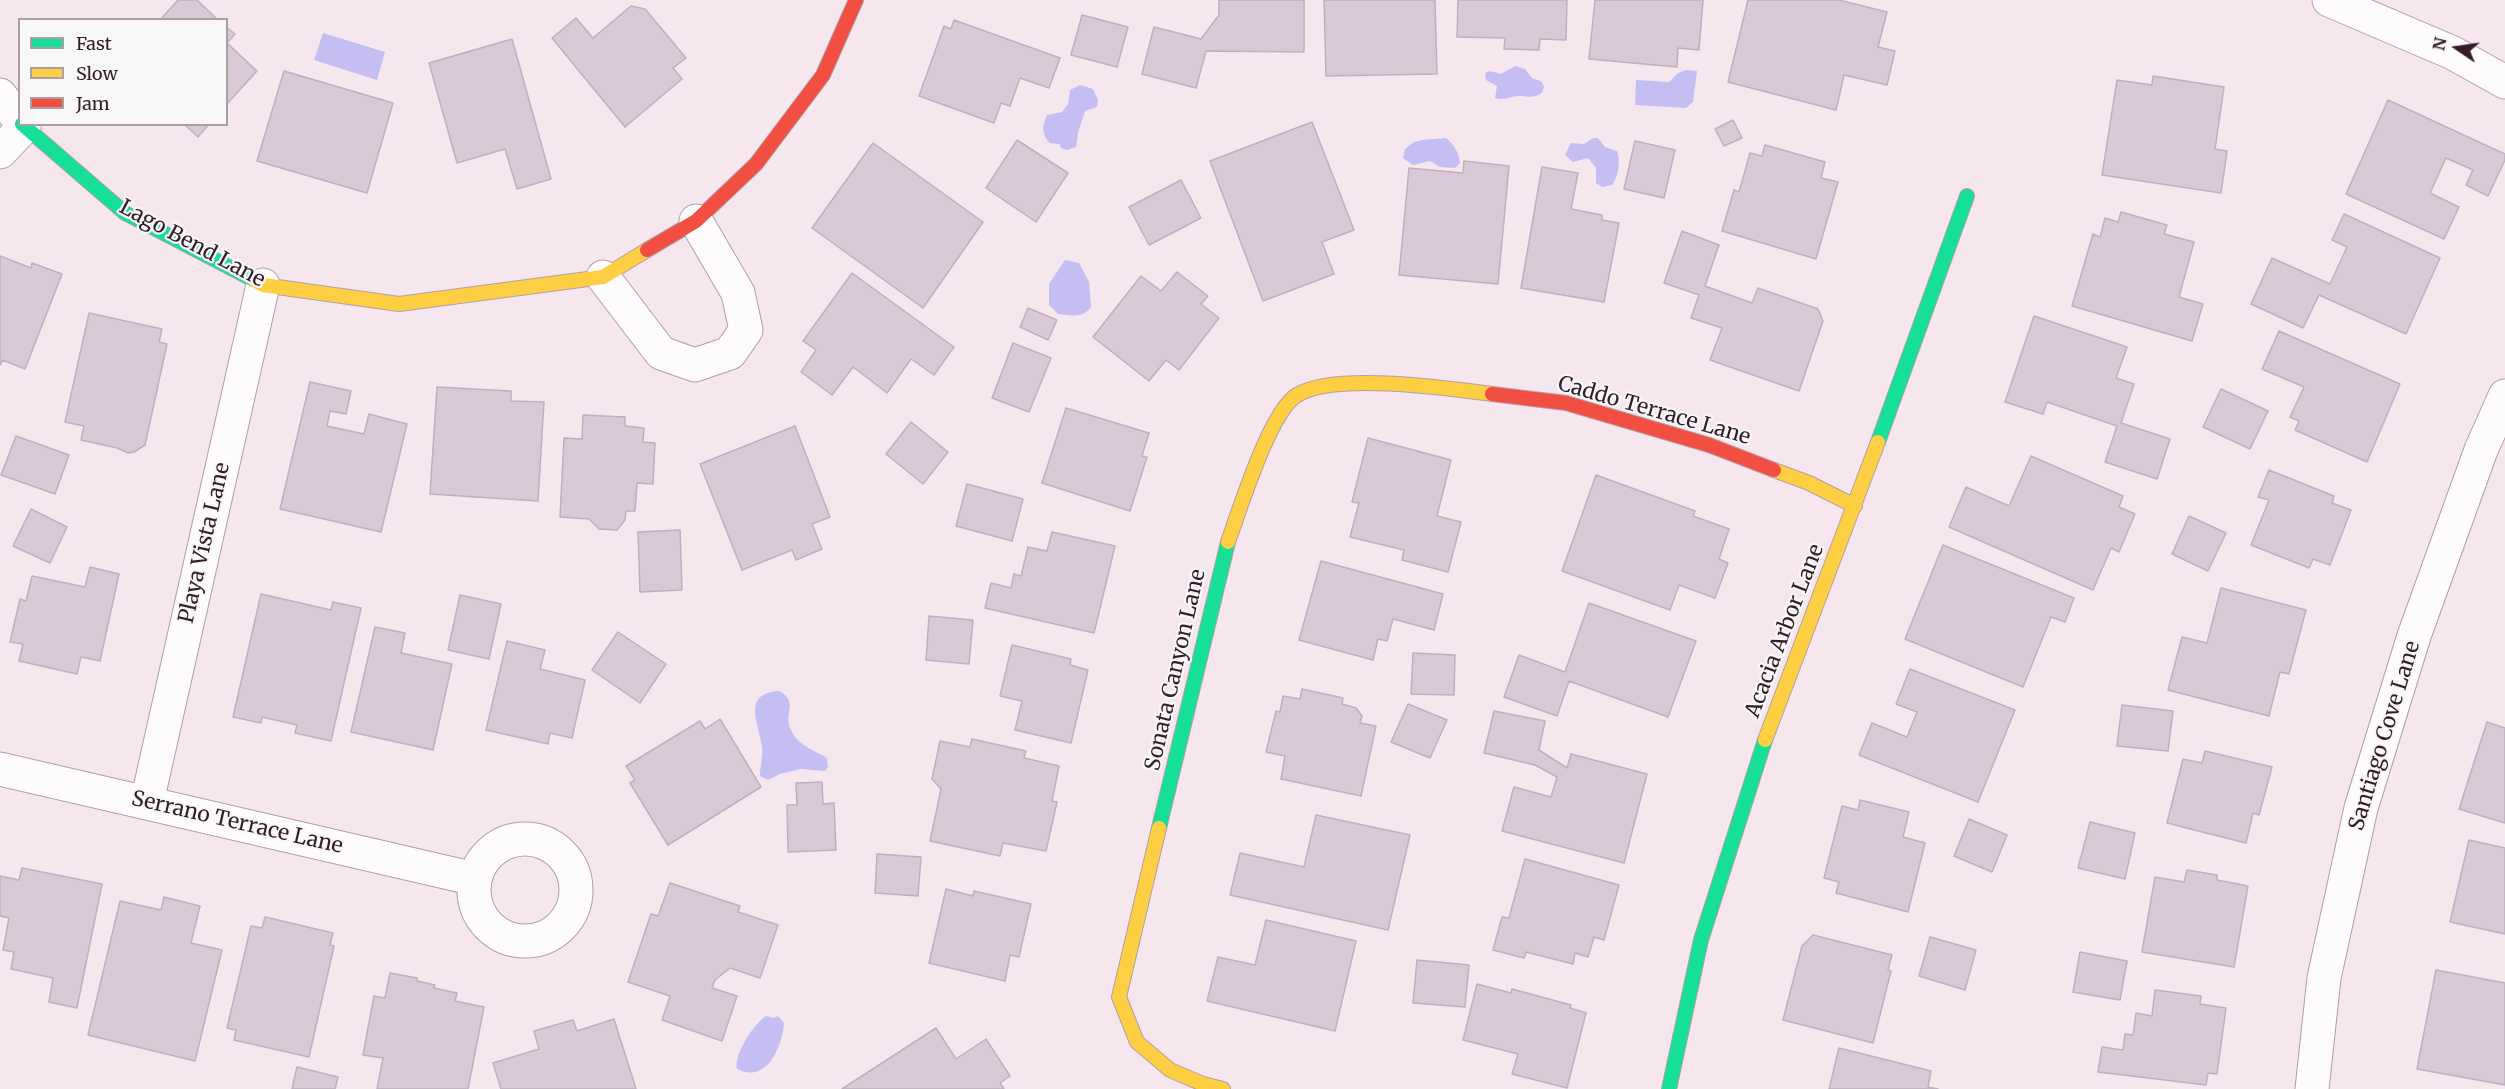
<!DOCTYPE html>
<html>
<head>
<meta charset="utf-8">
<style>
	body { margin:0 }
	#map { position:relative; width:2505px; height:1089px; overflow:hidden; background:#f6e6ee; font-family:Merriweather,serif }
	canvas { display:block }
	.legend { position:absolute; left:18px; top:18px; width:210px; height:108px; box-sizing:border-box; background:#f7f7f7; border:2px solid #a99fa5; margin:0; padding:8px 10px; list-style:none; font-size:18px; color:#341c2a }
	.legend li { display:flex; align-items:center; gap:12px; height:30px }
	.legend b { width:30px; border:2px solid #a99fa5 }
	.north { position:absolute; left:2427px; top:18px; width:60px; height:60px; -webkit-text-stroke:4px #f7f7f7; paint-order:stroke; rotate:283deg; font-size:16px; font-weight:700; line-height:24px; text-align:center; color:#341c2a }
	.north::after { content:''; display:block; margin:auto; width:21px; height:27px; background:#341c2a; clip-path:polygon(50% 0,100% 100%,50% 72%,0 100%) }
</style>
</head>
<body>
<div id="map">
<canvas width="2505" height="1089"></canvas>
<ul class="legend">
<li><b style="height:8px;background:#16e098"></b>Fast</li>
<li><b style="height:8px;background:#ffcf43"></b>Slow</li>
<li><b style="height:8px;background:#f24e42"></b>Jam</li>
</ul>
<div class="north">N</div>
</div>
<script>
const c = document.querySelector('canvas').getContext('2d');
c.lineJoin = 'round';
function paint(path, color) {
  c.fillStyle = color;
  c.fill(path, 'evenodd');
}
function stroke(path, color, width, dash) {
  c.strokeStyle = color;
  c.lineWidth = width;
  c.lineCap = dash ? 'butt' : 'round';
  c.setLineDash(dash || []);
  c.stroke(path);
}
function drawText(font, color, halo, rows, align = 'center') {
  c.font = font + ' Merriweather,serif';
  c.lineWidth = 4.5;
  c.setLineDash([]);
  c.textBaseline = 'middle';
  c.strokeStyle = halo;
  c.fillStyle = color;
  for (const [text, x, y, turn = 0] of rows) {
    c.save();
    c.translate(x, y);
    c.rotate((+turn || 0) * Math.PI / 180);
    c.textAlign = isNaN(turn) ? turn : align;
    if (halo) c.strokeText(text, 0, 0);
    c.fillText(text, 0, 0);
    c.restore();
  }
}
const water = new Path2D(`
	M 323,33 L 385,52 L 377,80 L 314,60 Z
	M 1515,66 L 1525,69 L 1532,78 L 1541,81 L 1544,87 L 1542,93 C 1533,99 1529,96 1519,96 C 1510,96 1505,101 1495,98 L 1497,86 L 1486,80 L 1485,73 L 1490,71 L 1501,74 Z
	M 1686,70 L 1697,71 L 1693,102 L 1686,108 L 1635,105 L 1636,80 L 1669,82 L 1678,73 Z
	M 1080,85 L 1093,89 L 1098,100 L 1097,107 L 1085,111 L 1078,133 L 1076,147 L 1067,150 L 1061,148 L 1060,144 L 1050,143 C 1041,134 1042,126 1047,115 L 1062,112 L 1068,104 L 1070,90 Z
	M 1446,138 C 1454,144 1459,153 1460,163 L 1455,168 L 1440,167 L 1430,161 L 1413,165 L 1403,158 L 1405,149 L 1414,142 L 1422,140 Z
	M 1593,138 L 1598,138 L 1605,147 L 1617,151 C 1621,159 1618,179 1612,185 L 1602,187 L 1596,183 L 1596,168 L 1588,158 L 1573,162 L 1565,155 L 1571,143 L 1584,144 Z
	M 1065,260 L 1079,263 L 1089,282 L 1091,307 C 1082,319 1072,315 1058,314 L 1049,305 L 1049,284 Z
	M 779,691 C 799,702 784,712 790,728 C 797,745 812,749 827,758 L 828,767 L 825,771 L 801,769 L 780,774 L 768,780 L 760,776 C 760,766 763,757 762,747 C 760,724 740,694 779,691 Z
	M 766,1016 L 774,1018 L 778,1016 L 784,1023 C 782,1047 767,1084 737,1069 C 733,1056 754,1023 766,1016 Z`);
const building = new Path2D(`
	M 178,0 L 197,0 L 218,20 L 160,20 Z
	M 1219,0 L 1304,0 L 1304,52 L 1206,51 L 1196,88 L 1142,74 L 1154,27 L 1201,39 L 1219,15 Z
	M 1324,0 L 1435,0 L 1437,74 L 1326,76 Z
	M 1458,0 L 1567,0 L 1566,40 L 1540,39 L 1539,50 L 1504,49 L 1505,38 L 1457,37 Z
	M 1595,0 L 1703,0 L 1699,50 L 1678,48 L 1677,67 L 1589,59 Z
	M 1748,0 L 1839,0 L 1887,12 L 1878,47 L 1895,51 L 1887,85 L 1844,75 L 1836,110 L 1728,82 Z
	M 631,6 L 645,9 L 686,58 L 673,68 L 682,79 L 625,127 L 552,38 L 576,18 L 593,38 Z
	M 1082,15 L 1128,27 L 1117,67 L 1071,55 Z
	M 954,20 L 1060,58 L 1049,88 L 1020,78 L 1010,106 L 1001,103 L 994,123 L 919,96 L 944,26 L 951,29 Z
	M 226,27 L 235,34 L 227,43 L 257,71 L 226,105 Z
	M 512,39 L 551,179 L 517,189 L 505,149 L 457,163 L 429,63 Z
	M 284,71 L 393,103 L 367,193 L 257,161 Z
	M 2153,76 L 2224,87 L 2215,149 L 2227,151 L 2221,193 L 2102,175 L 2117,80 L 2152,85 Z
	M 2388,100 L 2505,154 L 2505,160 L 2488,196 L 2466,185 L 2473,170 L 2446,158 L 2430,193 L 2459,207 L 2444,239 L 2346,194 Z
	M 1733,120 L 1742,138 L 1724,146 L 1715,129 Z
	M 1312,122 L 1354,230 L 1322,242 L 1334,274 L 1263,301 L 1210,161 Z
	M 184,124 L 209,124 L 198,137 Z
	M 1017,140 L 1068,173 L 1036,222 L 986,188 Z
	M 1635,141 L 1675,150 L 1664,198 L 1624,189 Z
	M 873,143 L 983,222 L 923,308 L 812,228 Z
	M 1765,145 L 1825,162 L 1821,178 L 1838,182 L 1816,259 L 1722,231 L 1734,190 L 1739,192 L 1750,153 L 1762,156 Z
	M 1464,161 L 1509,166 L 1498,284 L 1399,275 L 1409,168 L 1463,173 Z
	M 1542,167 L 1578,173 L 1571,209 L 1602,215 L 1602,220 L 1619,223 L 1604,302 L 1521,288 Z
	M 1181,180 L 1201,218 L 1149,245 L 1129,207 Z
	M 2121,212 L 2167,225 L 2164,234 L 2194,242 L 2179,297 L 2203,304 L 2192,341 L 2072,306 L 2093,234 L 2100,237 L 2105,218 L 2118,222 Z
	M 2344,214 L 2440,258 L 2406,334 L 2319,295 L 2303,328 L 2251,304 L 2272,258 L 2330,284 L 2347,247 L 2332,240 Z
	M 1682,231 L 1719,245 L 1705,286 L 1752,303 L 1758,288 L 1818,309 L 1823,321 L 1799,391 L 1710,360 L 1722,328 L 1691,318 L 1699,295 L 1664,283 Z
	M 0,256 L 31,268 L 32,263 L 62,274 L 25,369 L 3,360 L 0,365 Z
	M 1177,272 L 1208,296 L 1201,304 L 1219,318 L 1179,370 L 1166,360 L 1149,381 L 1093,337 L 1141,276 L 1161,291 Z
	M 852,273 L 954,347 L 934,375 L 911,359 L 887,393 L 853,367 L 832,395 L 801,372 L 816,350 L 803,341 Z
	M 1028,308 L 1057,320 L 1048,340 L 1020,327 Z
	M 89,313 L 162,329 L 159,342 L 167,344 L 145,445 L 134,452 L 128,453 L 117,448 L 81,440 L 84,426 L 65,422 Z
	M 2034,316 L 2127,347 L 2116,378 L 2134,384 L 2121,423 L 2170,439 L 2157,479 L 2105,462 L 2117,426 L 2047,402 L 2043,414 L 2005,402 Z
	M 2279,331 L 2400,384 L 2367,462 L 2295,430 L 2299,421 L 2290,417 L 2304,387 L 2262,369 Z
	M 1013,343 L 1051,358 L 1029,412 L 992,398 Z
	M 310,382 L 351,391 L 346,414 L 330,411 L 327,426 L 364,434 L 369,414 L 407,424 L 381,532 L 280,509 Z
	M 437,387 L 511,391 L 511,401 L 544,402 L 538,501 L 430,494 Z
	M 2221,389 L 2268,411 L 2250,449 L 2203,427 Z
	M 1066,408 L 1149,433 L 1142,456 L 1147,457 L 1130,511 L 1042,483 Z
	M 583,415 L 625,417 L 625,426 L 644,428 L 643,442 L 655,443 L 653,484 L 637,483 L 635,511 L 626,511 L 625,520 L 617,530 L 599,529 L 589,519 L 560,517 L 564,438 L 582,439 Z
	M 911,422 L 948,452 L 923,484 L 886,454 Z
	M 795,426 L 830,517 L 812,524 L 822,549 L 796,560 L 792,550 L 742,570 L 700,464 Z
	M 16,436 L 69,455 L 55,494 L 1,475 Z
	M 1368,438 L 1451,460 L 1437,516 L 1461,522 L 1448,572 L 1402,560 L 1404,550 L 1350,537 L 1359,503 L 1352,502 Z
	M 2031,456 L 2123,496 L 2119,507 L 2135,514 L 2119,552 L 2111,548 L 2093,590 L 1949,527 L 1966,487 L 2009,506 Z
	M 2269,470 L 2334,496 L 2332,503 L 2351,510 L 2330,565 L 2313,559 L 2309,568 L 2251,545 L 2269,500 L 2258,497 Z
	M 1596,475 L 1695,511 L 1693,516 L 1729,529 L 1719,559 L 1728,563 L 1715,598 L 1679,585 L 1670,610 L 1562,571 Z
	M 967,484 L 1023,499 L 1012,541 L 956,526 Z
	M 31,509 L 67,527 L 50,563 L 13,546 Z
	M 2189,516 L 2226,533 L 2208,571 L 2172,554 Z
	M 680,530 L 682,590 L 640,592 L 638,532 Z
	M 1052,532 L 1115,546 L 1094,633 L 985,608 L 991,583 L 1011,588 L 1014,574 L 1021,576 L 1028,547 L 1047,551 Z
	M 1943,545 L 2074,598 L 2065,622 L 2051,617 L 2023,687 L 1905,639 Z
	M 1321,561 L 1443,594 L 1434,630 L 1393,619 L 1387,641 L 1378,639 L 1373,660 L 1299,640 Z
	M 90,567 L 119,574 L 100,661 L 81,657 L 77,674 L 19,661 L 23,644 L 10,642 L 20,599 L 26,601 L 32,576 L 85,587 Z
	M 2221,588 L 2306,610 L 2289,674 L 2280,672 L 2269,716 L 2168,690 L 2182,637 L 2207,643 Z
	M 261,594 L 331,610 L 333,602 L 361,608 L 331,741 L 295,733 L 297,725 L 262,717 L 261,723 L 233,717 Z
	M 460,595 L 501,604 L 489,659 L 448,650 Z
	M 1589,603 L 1696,641 L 1668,717 L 1569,681 L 1557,716 L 1504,697 L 1519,655 L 1565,672 Z
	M 929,616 L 973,620 L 969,664 L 926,660 Z
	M 375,627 L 405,633 L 401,653 L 452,664 L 433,750 L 351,732 Z
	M 618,632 L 666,664 L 640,703 L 592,670 Z
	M 507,641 L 545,650 L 540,669 L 585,680 L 572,738 L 550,733 L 548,744 L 486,730 Z
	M 1012,645 L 1071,659 L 1070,665 L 1088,670 L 1071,743 L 1015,730 L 1022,701 L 1000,696 Z
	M 1413,653 L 1455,655 L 1454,695 L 1411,694 Z
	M 1910,669 L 2015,710 L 1978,802 L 1859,755 L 1872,723 L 1907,737 L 1917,712 L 1896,704 Z
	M 1302,689 L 1343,698 L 1342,704 L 1356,708 L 1362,716 L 1360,723 L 1376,726 L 1361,796 L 1281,779 L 1285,756 L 1266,752 L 1276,711 L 1280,712 L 1283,696 L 1300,699 Z
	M 1408,704 L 1447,720 L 1430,758 L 1391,742 Z
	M 2122,705 L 2173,711 L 2168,751 L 2117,746 Z
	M 1494,711 L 1545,721 L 1539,750 L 1567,768 L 1571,754 L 1647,774 L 1624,863 L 1502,831 L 1514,787 L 1551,797 L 1557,777 L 1535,765 L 1484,753 Z
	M 720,719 L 761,787 L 668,845 L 630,783 L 635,780 L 626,766 L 700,721 L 705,729 Z
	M 2487,722 L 2505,728 L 2505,823 L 2459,809 Z
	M 972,739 L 1026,751 L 1024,758 L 1059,766 L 1052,801 L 1057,802 L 1046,851 L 1003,843 L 1000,856 L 930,841 L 941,789 L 932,779 L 940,741 L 970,747 Z
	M 2205,751 L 2272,767 L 2259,815 L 2253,813 L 2246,843 L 2167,823 L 2183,759 L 2202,763 Z
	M 822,782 L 823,804 L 834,803 L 836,850 L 788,852 L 787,805 L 797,805 L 796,783 Z
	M 1860,800 L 1909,812 L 1903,837 L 1925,843 L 1908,912 L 1836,893 L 1839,882 L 1824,878 L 1842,806 L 1858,810 Z
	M 1316,815 L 1410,835 L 1388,930 L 1230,895 L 1240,853 L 1304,867 Z
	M 1969,819 L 2007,835 L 1992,872 L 1954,856 Z
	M 2090,822 L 2135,833 L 2125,879 L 2078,868 Z
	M 2469,840 L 2505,848 L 2505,934 L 2450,922 Z
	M 877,854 L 921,857 L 918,896 L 875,893 Z
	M 1525,859 L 1619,885 L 1604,940 L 1594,937 L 1588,957 L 1575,953 L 1573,964 L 1526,952 L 1524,958 L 1493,950 L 1502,917 L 1509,918 Z
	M 22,868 L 102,884 L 77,1008 L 49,1002 L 53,978 L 11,969 L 14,952 L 3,950 L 9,918 L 0,916 L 0,876 L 19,880 Z
	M 2187,870 L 2217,875 L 2217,880 L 2248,886 L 2234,967 L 2142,952 L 2155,877 L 2184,882 Z
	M 670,883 L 740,906 L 738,912 L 778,925 L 760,978 L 730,968 L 715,980 L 712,988 L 737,996 L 722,1041 L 662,1020 L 670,996 L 628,982 L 651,914 L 658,916 Z
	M 946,889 L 973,896 L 974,891 L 1031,904 L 1019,957 L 1010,955 L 1005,981 L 929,963 Z
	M 164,897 L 200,906 L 191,943 L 222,950 L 195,1061 L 88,1035 L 120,901 L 161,910 Z
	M 265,917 L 333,933 L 330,945 L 334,946 L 309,1057 L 234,1040 L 236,1030 L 227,1028 L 251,926 L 262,928 Z
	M 1266,920 L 1356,941 L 1335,1031 L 1207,1001 L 1218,957 L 1255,965 Z
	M 1813,935 L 1892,955 L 1888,970 L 1891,971 L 1873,1043 L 1783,1020 L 1802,946 Z
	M 1930,937 L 1976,950 L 1965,990 L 1919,976 Z
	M 2080,952 L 2127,961 L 2120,1000 L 2073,992 Z
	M 1417,960 L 1469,965 L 1465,1007 L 1413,1003 Z
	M 2436,970 L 2505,983 L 2505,1085 L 2417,1069 Z
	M 390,973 L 417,978 L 417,981 L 435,985 L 434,988 L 457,993 L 455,1001 L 484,1007 L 468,1089 L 377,1089 L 383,1058 L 363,1055 L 374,996 L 385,998 Z
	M 1477,984 L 1511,993 L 1512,989 L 1571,1005 L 1570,1008 L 1586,1013 L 1567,1088 L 1512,1074 L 1518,1054 L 1463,1040 Z
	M 2155,990 L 2201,996 L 2200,1004 L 2226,1008 L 2217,1074 L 2208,1073 L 2206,1085 L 2098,1072 L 2102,1047 L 2123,1050 L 2125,1034 L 2133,1035 L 2136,1013 L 2152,1016 Z
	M 614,1019 L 636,1089 L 501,1089 L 493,1063 L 539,1049 L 534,1031 L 573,1020 L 577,1031 Z
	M 936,1028 L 956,1059 L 986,1039 L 1010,1076 L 1000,1083 L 1004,1089 L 842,1089 Z
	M 1839,1048 L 1931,1071 L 1928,1087 L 1938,1089 L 1829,1089 Z
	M 297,1067 L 338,1077 L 335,1089 L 292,1089 Z`);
const street = new Path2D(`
	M 2329,0 L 2453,53 L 2505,82
	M 0,95 L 20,121
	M 0,152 L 24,127
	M 603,277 L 661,353 L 695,365 L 730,353 L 746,330 L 738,293 L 696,221
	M 0,769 L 475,879
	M 147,802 L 263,285
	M474 890a51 51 0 1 1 102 0a51 51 0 1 1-102 0Z
	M 2312,1089 L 2324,978 L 2361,808 L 2414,636 L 2481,450 L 2505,396`);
const fast = new Path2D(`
	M 22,124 L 125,213 L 254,280
	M 1878,442 L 1967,196
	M 1159,828 L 1228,542
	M 1669,1089 L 1701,940 L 1765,740`);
const slow = new Path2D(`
	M 254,280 L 263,285 L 399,304 L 603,277 L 647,250
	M 1774,470 L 1809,483 L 1855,506
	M 1228,542 C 1240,509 1270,411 1297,395 C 1334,372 1447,388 1492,394
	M 1765,740 L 1878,442
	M 1159,828 L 1119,997 L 1137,1042 L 1170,1070 L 1203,1084 L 1223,1089`);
const jam = new Path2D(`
	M 647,250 L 696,221 L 756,164 L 823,75 L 856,0
	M 1492,394 L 1566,403 L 1709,445 L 1774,470`);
const streetNames = [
	["Lago Bend Lane",192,244,28],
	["Caddo Terrace Lane",1654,411,16],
	["Playa Vista Lane",205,543,-77],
	["Acacia Arbor Lane",1785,631,-69],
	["Sonata Canyon Lane",1176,670,-77],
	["Santiago Cove Lane",2385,736,-73],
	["Serrano Terrace Lane",237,823,13]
];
paint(water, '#c4bef2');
paint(building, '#d9c9d6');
stroke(building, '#c0b0bd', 1.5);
stroke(street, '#b19fa9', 35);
stroke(fast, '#b19fa9', 16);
stroke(slow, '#b19fa9', 16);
stroke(jam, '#b19fa9', 16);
stroke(street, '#fefbfc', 33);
stroke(fast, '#16e098', 14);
stroke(slow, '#ffcf43', 14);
stroke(jam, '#f24e42', 14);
drawText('21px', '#341c2a', '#f7f7f7', streetNames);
</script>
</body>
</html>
